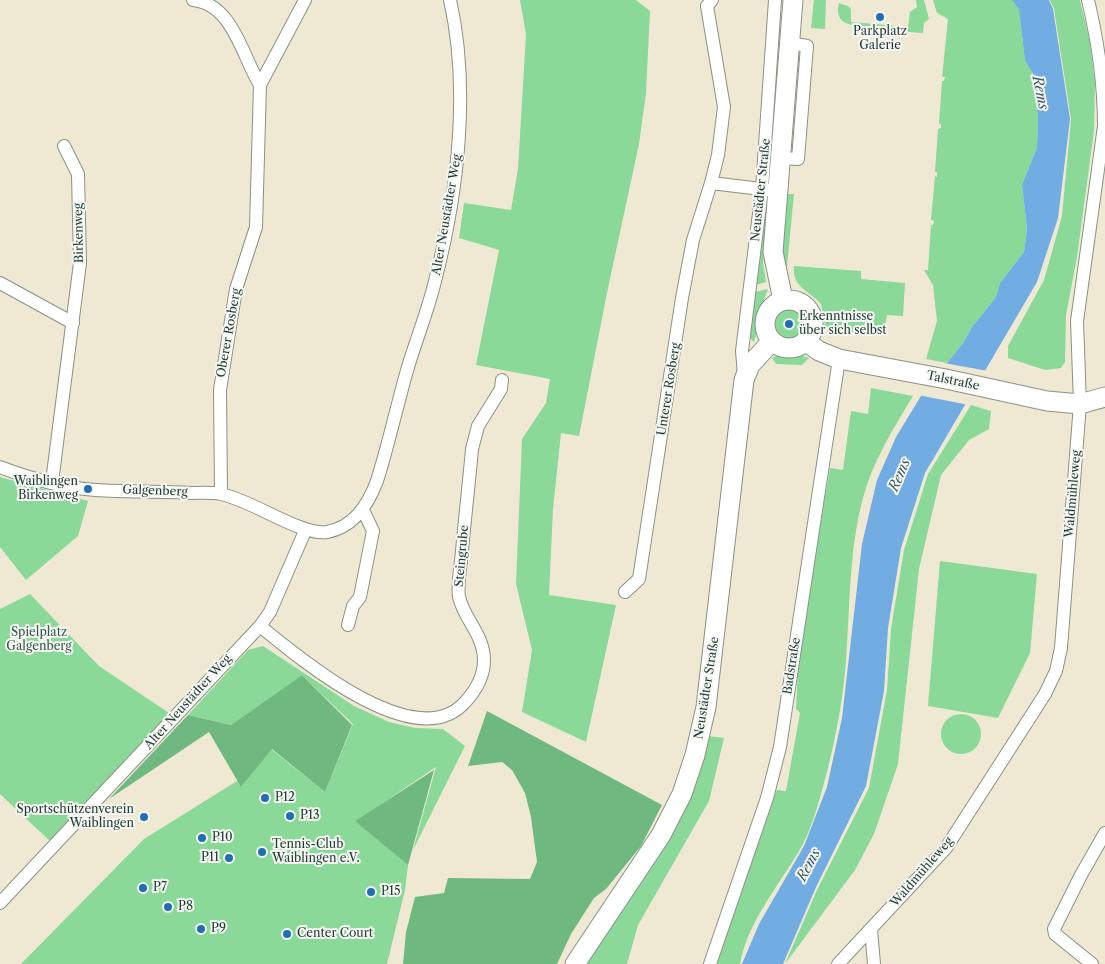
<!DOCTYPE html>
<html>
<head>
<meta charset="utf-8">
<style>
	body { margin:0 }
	canvas { display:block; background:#efe9d4 }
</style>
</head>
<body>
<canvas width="1105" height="964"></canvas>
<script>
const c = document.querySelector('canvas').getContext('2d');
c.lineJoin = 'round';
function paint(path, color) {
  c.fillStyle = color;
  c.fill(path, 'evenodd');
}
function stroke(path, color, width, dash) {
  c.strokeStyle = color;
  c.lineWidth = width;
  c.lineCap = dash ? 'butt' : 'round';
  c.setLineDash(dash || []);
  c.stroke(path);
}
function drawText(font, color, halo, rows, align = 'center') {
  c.font = font + ' "Libre Caslon Text",serif';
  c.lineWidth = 4;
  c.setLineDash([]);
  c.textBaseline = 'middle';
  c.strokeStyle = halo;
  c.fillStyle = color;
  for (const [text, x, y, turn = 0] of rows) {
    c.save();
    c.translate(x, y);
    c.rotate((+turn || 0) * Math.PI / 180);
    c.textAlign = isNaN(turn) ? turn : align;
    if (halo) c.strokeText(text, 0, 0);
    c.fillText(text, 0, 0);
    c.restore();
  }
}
const green = new Path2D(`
	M 520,0 L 636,0 L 650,11 L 646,93 L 639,144 L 608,288 L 579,436 L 561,433 L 553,509 L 549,595 L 616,605 L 586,742 L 522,712 L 532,650 L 516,584 L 522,439 L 546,403 L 550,379 L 476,365 L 499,250 L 459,238 L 464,203 L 511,210 L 518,169 L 526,34 Z
	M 814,0 L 826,0 L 825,29 L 811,28 Z
	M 916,0 L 924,0 L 929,19 L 924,23 L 923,33 L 880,30 L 880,27 C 861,25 832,30 839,3 L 848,6 L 851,9 L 851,22 L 908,27 L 910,12 L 917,7 Z
	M 933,0 L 1012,0 L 1019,10 L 1025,61 L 1034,75 L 1038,120 L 1037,147 L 1022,185 L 1027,229 L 1024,252 L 1000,283 L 996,297 L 972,327 L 963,343 L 947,363 L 926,359 L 937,321 L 933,285 L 924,270 L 928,270 L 931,225 L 933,225 L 934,221 L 931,220 L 935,176 L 937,177 L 937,172 L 935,172 L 938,129 L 941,128 L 941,124 L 939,124 L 942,81 L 944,81 L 945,77 L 942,77 L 948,19 L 937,13 Z
	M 1050,0 L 1080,0 L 1090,43 L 1095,83 L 1094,131 L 1077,257 L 1066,315 L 1065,362 L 1061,368 L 1045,370 L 1008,358 L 1008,346 L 1044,280 L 1062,216 L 1071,119 L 1054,9 Z
	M 787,194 L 794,194 L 786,277 L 782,255 Z
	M 767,195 L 771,195 L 763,263 L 766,282 L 756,285 Z
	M 794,266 L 861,271 L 861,279 L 905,283 L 903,316 L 887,315 L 885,326 L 836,336 L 829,335 L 825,326 L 821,304 C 809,290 792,288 794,266 Z
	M 768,289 L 757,319 L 758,328 L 754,342 L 749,337 L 755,292 Z
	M775 324a14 14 0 1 1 28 0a14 14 0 1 1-28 0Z
	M 781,354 L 796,354 L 809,358 L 802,365 L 776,364 L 772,358 Z
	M 871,388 L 913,396 C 893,429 873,461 863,498 C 849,549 850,608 846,660 C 843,701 835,743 824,783 C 819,802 812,826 803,844 C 782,882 748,920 740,964 L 714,964 L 752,852 L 777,790 L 786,791 L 800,713 L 796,709 L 799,650 L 830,468 L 843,470 L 851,411 L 868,414 Z
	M 971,405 L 991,411 L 989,429 L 969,440 L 941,475 L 919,569 L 898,764 L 874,834 L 855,870 L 785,964 L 817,890 L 869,788 L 887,690 L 891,629 L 904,550 L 928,474 Z
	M 0,477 L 88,501 L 78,536 L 26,580 L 0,547 Z
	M 940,561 L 1037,574 L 1030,653 L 998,718 L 928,706 Z
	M 30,594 L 99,666 L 169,713 L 52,843 L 0,794 L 0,609 Z
	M 263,646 L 354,706 L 389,722 L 415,728 L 443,729 L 465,746 L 413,850 L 436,767 L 356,821 L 408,865 L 405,890 L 387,964 L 21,964 L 144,839 L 237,781 L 242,786 L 271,749 L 325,792 L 353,724 L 302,675 L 231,725 L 188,715 L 248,650 Z
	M941 734a20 20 0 1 1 40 0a20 20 0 1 1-40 0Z
	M 709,736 L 724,738 L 709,801 L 638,925 L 627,964 L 584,964 Z`);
const forest = new Path2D(`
	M 302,675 L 352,725 L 325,792 L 272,749 L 241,787 L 209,732 L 109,799 L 188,715 L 231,725 Z
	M 487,711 L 662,805 L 641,846 L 606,889 L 594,898 L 571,934 L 557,964 L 403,964 L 406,932 L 415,897 L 444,893 L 448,878 L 530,879 L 537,862 L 531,817 L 525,793 L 512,770 L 502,762 L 468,766 Z
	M 434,770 L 408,865 L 355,821 Z`);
const water = new Path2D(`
	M 1012,0 L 1049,0 L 1053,9 L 1070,119 L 1058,218 L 1037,282 L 925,473 L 901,548 L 888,628 L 884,691 L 866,786 L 816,887 L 783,964 L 742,964 L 759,924 L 804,846 L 827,787 L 842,718 L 862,544 L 877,480 L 896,437 L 921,396 L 963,343 L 972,327 L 996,297 L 1000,283 L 1024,252 L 1027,229 L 1022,185 L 1037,147 L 1038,120 L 1034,75 L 1025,61 L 1019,10 Z`);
const pier = new Path2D(`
	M 944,363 L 988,371 L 969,405 L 918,395 Z`);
const street = new Path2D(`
	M 193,0 C 233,4 242,56 260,85
	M 781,158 L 798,159 L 807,46 L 789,43
	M 711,183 L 718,155 L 724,107 L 707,6 L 712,0
	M 0,283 L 73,323
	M 744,375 L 742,351 L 762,189 L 775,0
	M 0,467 C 29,478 65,488 96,490 C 127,492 159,491 191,493 C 201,493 211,492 221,494 C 252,500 301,536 327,532 C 354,527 368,505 377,481 C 389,443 397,405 408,367 C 417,337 429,308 436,277 C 458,191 470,88 450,0
	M 52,482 L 80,263 L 78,174 L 64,146
	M 221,494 L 220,390 L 236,289 L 256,227 L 260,85 L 305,0
	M 625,592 L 639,579 L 682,298 L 693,240 L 711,183 L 778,191
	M 348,625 L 353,606 L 360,597 L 373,531 L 363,510
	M 260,626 C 300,659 418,758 466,701 C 476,690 484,675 484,660 C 484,635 464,619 459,597 C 457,583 461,565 462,551 C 465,517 469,483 472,449 L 478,426 L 501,389 L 502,380
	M 0,903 L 260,626 L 270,612 L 305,531
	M 871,929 L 874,964
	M 710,964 L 767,798 L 780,747 L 839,359
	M 838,964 L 946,848 L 1045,694 L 1056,671 L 1061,648 L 1080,404 L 1077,321 L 1104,126 C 1104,83 1098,42 1088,0
	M 1092,964 L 1055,934 L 1054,929 L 1081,875 L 1105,833`);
const secondary = new Path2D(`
	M765 324a24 24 0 1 1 48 0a24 24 0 1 1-48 0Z
	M 783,300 L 773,252 L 793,0
	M 805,341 L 819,351 L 839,359 L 946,379 L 1047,401 L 1080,404 L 1105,397
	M 575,964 L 661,835 L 682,794 L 695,755 L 706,707 L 744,380 L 750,365 L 772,341`);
const markers = [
	[880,17,5,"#1f6fb2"],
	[789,324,5,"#1f6fb2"],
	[88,489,5,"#1f6fb2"],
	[265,798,5,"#1f6fb2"],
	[290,816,5,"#1f6fb2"],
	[144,817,5,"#1f6fb2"],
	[202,838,5,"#1f6fb2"],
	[262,852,5,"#1f6fb2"],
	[229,858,5,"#1f6fb2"],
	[143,888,5,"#1f6fb2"],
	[371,892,5,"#1f6fb2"],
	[168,907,5,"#1f6fb2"],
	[201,929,5,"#1f6fb2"],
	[287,934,5,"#1f6fb2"]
];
const poiNames = [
	["Parkplatz",880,32,"center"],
	["Galerie",880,46,"center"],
	["Erkenntnisse",799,317],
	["über sich selbst",799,331],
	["Waiblingen",78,482,"right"],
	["Birkenweg",78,496,"right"],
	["P12",275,798],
	["Sportschützenverein",134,810,"right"],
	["Waiblingen",134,824,"right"],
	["P13",300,816],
	["P10",212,838],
	["Tennis-Club",272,845],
	["Waiblingen e.V.",272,859],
	["P11",219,858,"right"],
	["P7",153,888],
	["P15",381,892],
	["P8",178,907],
	["P9",211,929],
	["Center Court",297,934]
];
const streetNames = [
	["Neustädter Straße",761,190,-84],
	["Alter Neustädter Weg",447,215,-80],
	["Birkenweg",79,233,-91],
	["Oberer Rosberg",229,333,-80],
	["Talstraße",953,381,12],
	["Unterer Rosberg",669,389,-81],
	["Galgenberg",155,491,2],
	["Waldmühleweg",1073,494,-85],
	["Steingrube",462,556,-85],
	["Badstraße",792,666,-81],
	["Neustädter Straße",707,688,-81],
	["Alter Neustädter Weg",188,702,-48],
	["Waldmühleweg",922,872,-49]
];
const parkNames = [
	["Spielplatz",39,633],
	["Galgenberg",39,647]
];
const waterNames = [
	["Rems",1040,93,78],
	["Rems",900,475,-67],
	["Rems",809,865,-62]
];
paint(green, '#8ad998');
paint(forest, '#6fb980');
paint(water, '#71ace2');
paint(pier, '#efe9d4');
stroke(street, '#879384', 14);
stroke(secondary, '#879384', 21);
stroke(street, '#fff', 12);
stroke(secondary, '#fff', 19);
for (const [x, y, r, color] of markers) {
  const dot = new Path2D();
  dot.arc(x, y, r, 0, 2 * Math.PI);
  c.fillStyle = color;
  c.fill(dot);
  stroke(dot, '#f6f6f2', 2);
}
drawText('12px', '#1f3d34', '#f6f6f2', poiNames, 'left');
drawText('12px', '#1f3d34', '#f6f6f2', streetNames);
drawText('12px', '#345c48', '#f6f6f2', parkNames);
drawText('italic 14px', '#385e68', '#f6f6f2', waterNames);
</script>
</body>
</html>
